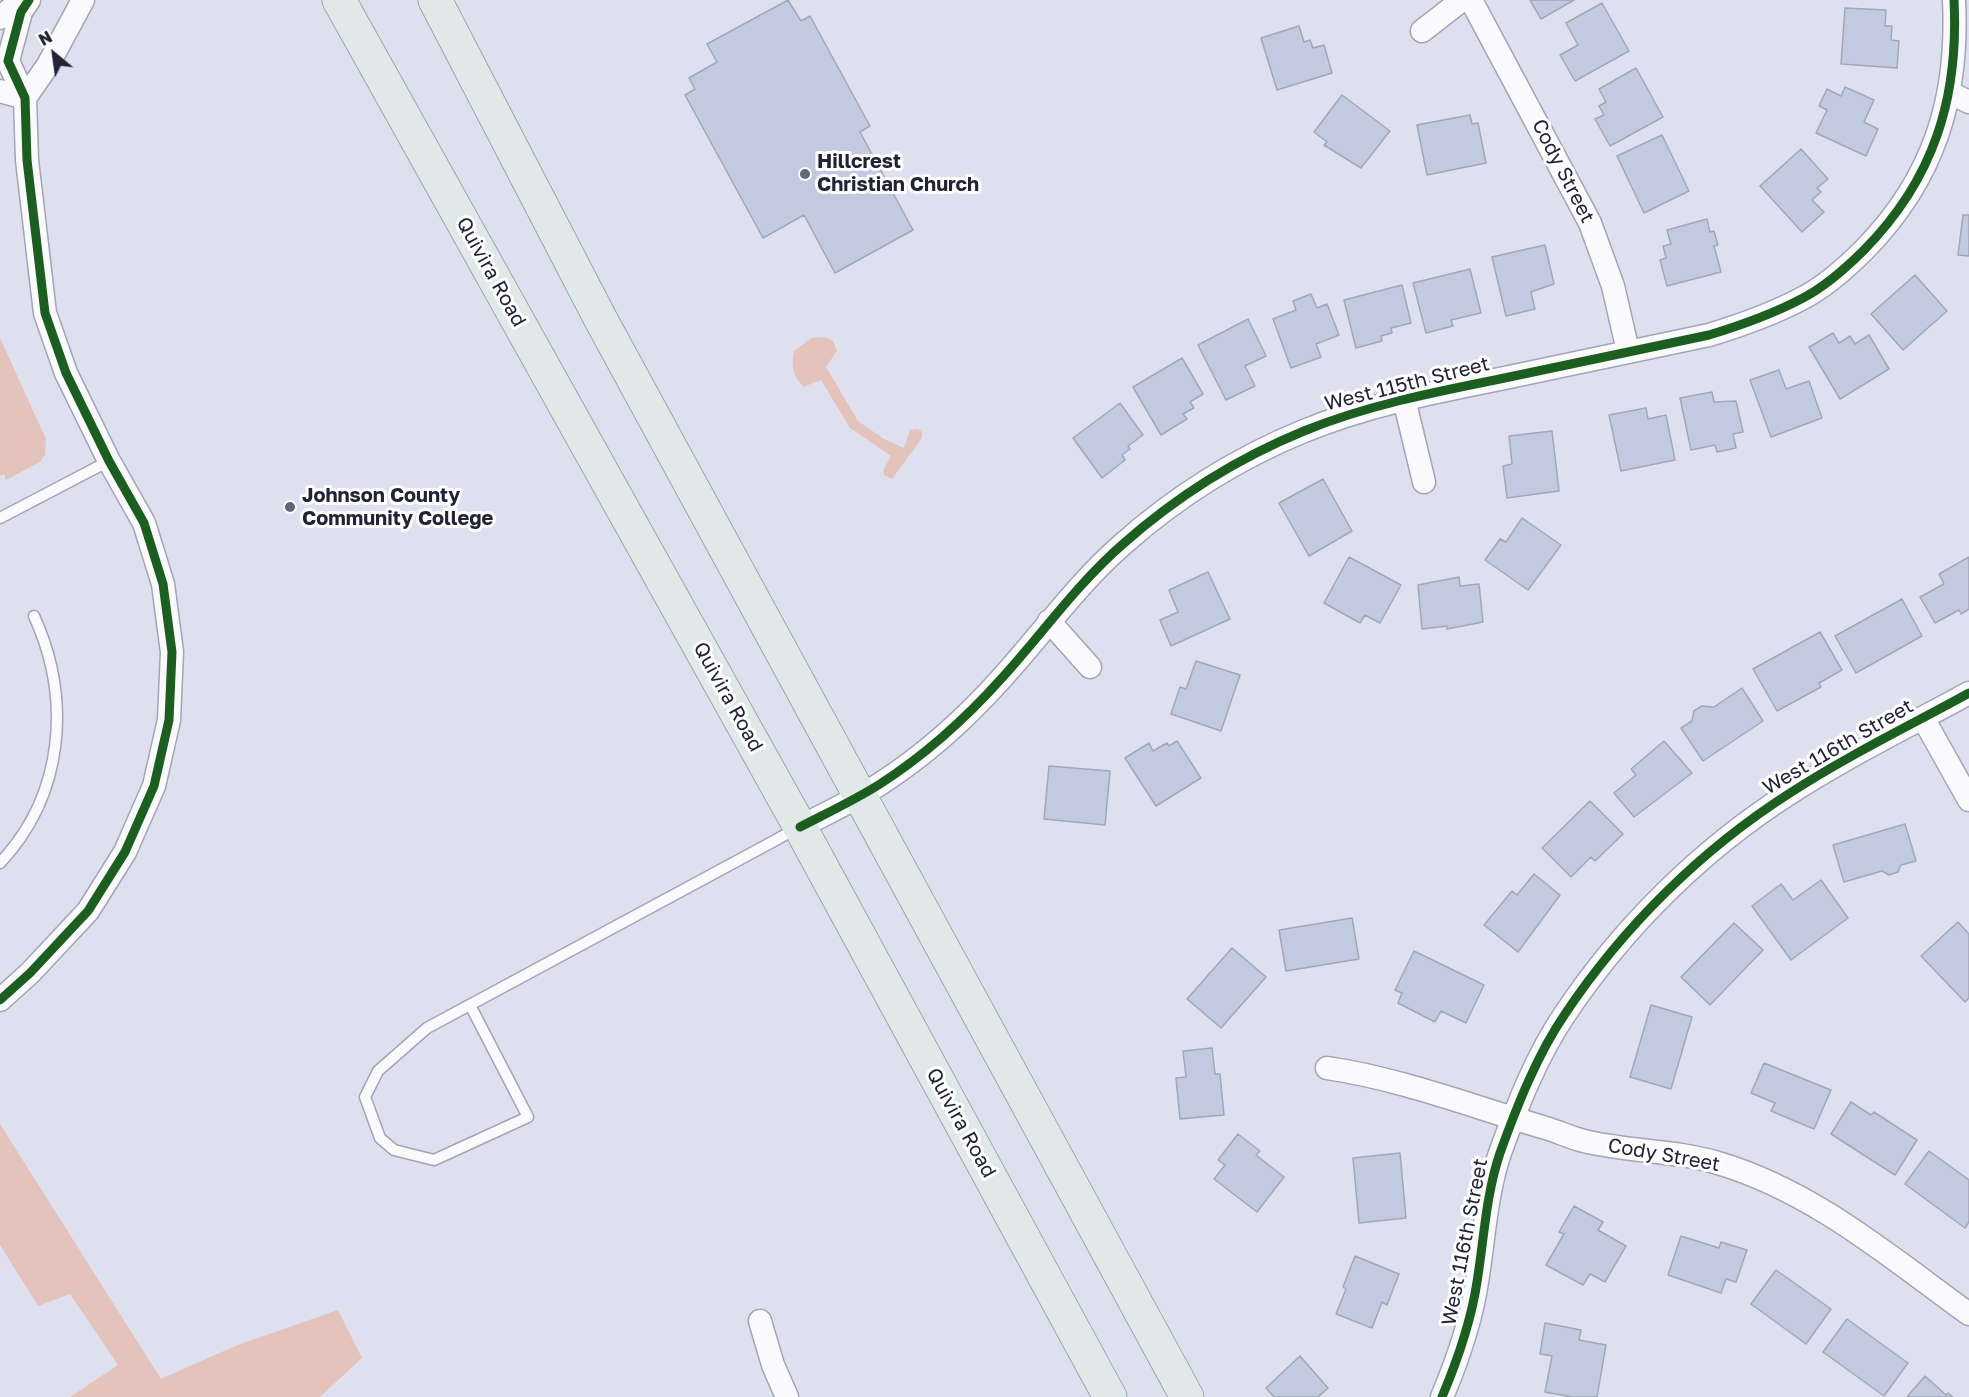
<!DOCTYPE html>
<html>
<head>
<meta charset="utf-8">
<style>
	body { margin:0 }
	#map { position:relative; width:1969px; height:1397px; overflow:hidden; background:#dee0f0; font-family:"Golos Text",sans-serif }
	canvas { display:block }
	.north { position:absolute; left:24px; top:24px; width:60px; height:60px; -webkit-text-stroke:4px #fdfdfd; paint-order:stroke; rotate:331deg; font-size:16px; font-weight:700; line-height:24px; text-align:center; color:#222335 }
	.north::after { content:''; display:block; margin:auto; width:21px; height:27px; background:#222335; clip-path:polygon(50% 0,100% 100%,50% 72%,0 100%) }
</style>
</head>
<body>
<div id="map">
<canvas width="1969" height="1397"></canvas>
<div class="north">N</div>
</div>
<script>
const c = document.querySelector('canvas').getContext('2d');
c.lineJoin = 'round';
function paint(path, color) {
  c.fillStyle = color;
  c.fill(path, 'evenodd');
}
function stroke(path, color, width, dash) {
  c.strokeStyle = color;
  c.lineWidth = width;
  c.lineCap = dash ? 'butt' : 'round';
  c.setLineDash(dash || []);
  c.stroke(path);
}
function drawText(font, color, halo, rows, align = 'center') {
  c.font = font + ' "Golos Text",sans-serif';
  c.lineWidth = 6;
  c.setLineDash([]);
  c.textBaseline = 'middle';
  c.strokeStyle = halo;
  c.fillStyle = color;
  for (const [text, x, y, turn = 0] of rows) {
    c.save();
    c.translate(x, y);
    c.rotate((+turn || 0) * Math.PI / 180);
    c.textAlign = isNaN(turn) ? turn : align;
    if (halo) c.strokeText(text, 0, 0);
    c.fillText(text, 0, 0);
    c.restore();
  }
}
const green = new Path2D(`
	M 824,337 L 833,341 L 837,351 L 826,367 L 858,421 L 884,439 L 904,448 L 910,430 L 918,429 L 922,432 L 922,438 L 892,479 L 884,475 L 883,470 L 891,456 L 850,428 L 821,380 L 803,387 C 793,376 791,365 794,351 L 811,338 Z
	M 0,338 L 46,439 L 45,455 L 40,462 L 6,480 L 4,474 L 0,476 Z
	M 0,1124 L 161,1379 L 235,1346 L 338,1310 L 362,1358 L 320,1397 L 70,1397 L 118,1365 L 70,1294 L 38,1306 L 0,1245 Z`);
const building = new Path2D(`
	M 788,0 L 801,21 L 810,16 L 870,126 L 860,132 L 913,230 L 835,273 L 804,215 L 763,238 L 685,95 L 695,89 L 689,78 L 717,62 L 707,44 Z
	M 1530,0 L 1574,0 L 1541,19 Z
	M 1602,3 L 1629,51 L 1575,81 L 1560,55 L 1578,45 L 1566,23 Z
	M 1845,8 L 1886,10 L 1885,26 L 1892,26 L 1891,40 L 1899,41 L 1897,68 L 1841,64 Z
	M 1299,26 L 1304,42 L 1310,40 L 1313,48 L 1324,45 L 1332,73 L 1277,90 L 1261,38 Z
	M 1636,68 L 1663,117 L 1610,146 L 1595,119 L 1604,115 L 1599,106 L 1606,102 L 1599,89 Z
	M 1845,87 L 1874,100 L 1864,122 L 1878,129 L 1866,156 L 1816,133 L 1827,110 L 1819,106 L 1827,89 L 1841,96 Z
	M 1342,95 L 1390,131 L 1361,168 L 1324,145 L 1327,142 L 1314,132 Z
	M 1470,115 L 1472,124 L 1478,123 L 1486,163 L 1427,175 L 1417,125 Z
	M 1662,135 L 1689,191 L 1644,213 L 1617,156 Z
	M 1801,149 L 1828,179 L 1817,188 L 1821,192 L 1812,200 L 1824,212 L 1802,232 L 1760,186 Z
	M 1963,215 L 1969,215 L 1969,256 L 1958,255 Z
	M 1707,219 L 1710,232 L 1714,231 L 1718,245 L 1714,246 L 1721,272 L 1667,286 L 1660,260 L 1666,258 L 1663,246 L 1671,244 L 1667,230 Z
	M 1545,245 L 1554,284 L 1531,292 L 1535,309 L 1506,316 L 1492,257 Z
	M 1470,269 L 1481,313 L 1451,320 L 1453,326 L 1426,333 L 1413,283 Z
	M 1915,275 L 1947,311 L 1903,350 L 1871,314 Z
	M 1402,285 L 1411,323 L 1391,328 L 1392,333 L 1381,336 L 1382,341 L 1356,348 L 1344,300 Z
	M 1311,294 L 1317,308 L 1327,304 L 1339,335 L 1316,344 L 1321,357 L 1291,368 L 1273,319 L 1296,310 L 1293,301 Z
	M 1248,319 L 1266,356 L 1245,366 L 1255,386 L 1226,400 L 1198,345 Z
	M 1833,333 L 1839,343 L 1850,336 L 1855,344 L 1869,335 L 1889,369 L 1840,399 L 1809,347 Z
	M 1182,358 L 1203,394 L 1190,402 L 1194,408 L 1183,414 L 1187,419 L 1161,435 L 1133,387 Z
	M 1779,370 L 1786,389 L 1809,381 L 1822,418 L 1771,437 L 1750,380 Z
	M 1712,392 L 1714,402 L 1736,401 L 1743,432 L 1733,434 L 1736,448 L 1717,452 L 1715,445 L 1691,450 L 1680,398 Z
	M 1120,403 L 1143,435 L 1128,446 L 1130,449 L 1122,455 L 1125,460 L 1102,478 L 1073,438 Z
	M 1646,408 L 1648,419 L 1666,415 L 1675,460 L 1621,471 L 1609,415 Z
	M 1552,431 L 1559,491 L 1507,498 L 1503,466 L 1512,464 L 1509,436 Z
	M 1323,479 L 1352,531 L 1309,556 L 1279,503 Z
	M 1522,518 L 1561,545 L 1528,590 L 1485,560 L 1500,539 L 1506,542 Z
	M 1349,557 L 1401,585 L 1380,623 L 1365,615 L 1360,623 L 1324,603 Z
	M 1969,557 L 1969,609 L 1961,614 L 1959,610 L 1935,623 L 1920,597 L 1944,584 L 1939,574 Z
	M 1208,572 L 1230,619 L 1171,646 L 1160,620 L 1178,612 L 1169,590 Z
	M 1459,577 L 1460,586 L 1479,584 L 1483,622 L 1447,629 L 1447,626 L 1422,629 L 1418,585 Z
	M 1902,599 L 1922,636 L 1856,673 L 1835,636 Z
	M 1820,632 L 1842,670 L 1819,683 L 1821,687 L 1777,711 L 1753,669 Z
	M 1196,661 L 1240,675 L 1221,731 L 1171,714 L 1180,687 L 1186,689 Z
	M 1742,688 L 1763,721 L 1703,761 L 1681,728 L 1692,721 L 1694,711 L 1702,706 L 1714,707 Z
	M 1177,741 L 1201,778 L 1156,806 L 1125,758 L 1149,743 L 1153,751 L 1167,743 L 1169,746 Z
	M 1664,741 L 1692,773 L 1634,817 L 1614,793 L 1636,775 L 1631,769 Z
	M 1049,766 L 1110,771 L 1105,825 L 1044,819 Z
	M 1590,801 L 1623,834 L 1595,861 L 1591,857 L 1571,877 L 1542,848 Z
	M 1905,824 L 1916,861 L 1901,865 L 1898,872 L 1889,875 L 1882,871 L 1844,882 L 1833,845 Z
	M 1534,874 L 1560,895 L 1518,952 L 1484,925 L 1512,891 L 1517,895 Z
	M 1821,880 L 1848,918 L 1791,960 L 1752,906 L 1781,884 L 1793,900 Z
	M 1352,918 L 1359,959 L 1286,971 L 1279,930 Z
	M 1958,922 L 1969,934 L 1969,998 L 1965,1002 L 1921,956 Z
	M 1734,923 L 1763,950 L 1710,1005 L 1681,977 Z
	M 1232,948 L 1266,977 L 1221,1028 L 1187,999 Z
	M 1414,951 L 1484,985 L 1466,1023 L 1441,1011 L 1435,1022 L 1398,1003 L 1402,993 L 1395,990 Z
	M 1651,1005 L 1692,1017 L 1671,1089 L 1630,1077 Z
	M 1212,1048 L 1215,1074 L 1220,1074 L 1224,1115 L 1180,1119 L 1176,1078 L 1186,1077 L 1183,1051 Z
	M 1764,1063 L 1831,1090 L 1814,1129 L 1771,1111 L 1775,1103 L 1751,1093 Z
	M 1851,1102 L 1871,1115 L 1874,1112 L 1917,1140 L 1895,1175 L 1831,1134 Z
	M 1238,1134 L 1260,1151 L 1256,1155 L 1284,1177 L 1257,1212 L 1214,1179 L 1225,1165 L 1218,1160 Z
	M 1929,1151 L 1969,1180 L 1969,1222 L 1965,1228 L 1905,1184 Z
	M 1400,1153 L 1406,1218 L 1359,1223 L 1353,1158 Z
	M 1574,1206 L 1603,1222 L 1598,1230 L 1626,1246 L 1605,1282 L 1590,1274 L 1583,1285 L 1546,1265 L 1564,1234 L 1559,1232 Z
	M 1681,1236 L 1719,1248 L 1721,1242 L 1747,1250 L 1736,1282 L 1726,1279 L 1721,1293 L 1668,1275 Z
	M 1355,1256 L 1399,1274 L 1387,1305 L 1382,1302 L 1372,1328 L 1336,1314 L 1346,1289 L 1343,1287 Z
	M 1776,1270 L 1831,1309 L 1806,1344 L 1751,1304 Z
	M 1847,1319 L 1908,1363 L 1884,1396 L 1823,1352 Z
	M 1545,1323 L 1581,1330 L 1579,1340 L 1606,1345 L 1597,1397 L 1572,1397 L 1545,1392 L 1552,1356 L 1540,1354 Z
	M 1300,1356 L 1328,1388 L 1318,1397 L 1274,1397 L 1266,1388 Z
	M 1925,1376 L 1946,1395 L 1948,1393 L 1953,1397 L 1907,1397 Z`);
const service = new Path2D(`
	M 0,518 L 109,461
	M 0,863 C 64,795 72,699 34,616
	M 470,1005 L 528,1117 L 434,1160 L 394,1150 L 380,1138 L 365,1097 L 378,1071 L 427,1028 L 774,841 L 797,828`);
const minor = new Path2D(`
	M 1471,0 L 1590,223 L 1613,286 L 1628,351
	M 0,18 L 21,0
	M 1422,31 L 1462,0
	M 0,91 L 25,98
	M 1950,93 L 1969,102
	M 25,98 L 48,65 L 83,0
	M 1404,399 L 1424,482
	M 1049,621 L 1090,667
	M 1923,718 L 1969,800
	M 800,827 C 827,813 855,800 880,784 C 925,755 966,718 1001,679 C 1042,634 1077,584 1123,544 C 1176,497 1238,458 1304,431 C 1365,406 1430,393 1495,380 C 1566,365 1638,350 1709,335 C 1742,325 1773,314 1803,298 C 1826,286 1846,268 1864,250 C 1934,179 1959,98 1954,0
	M 0,1000 L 30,973 L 88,911 L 125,852 L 154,786 L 169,720 L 172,652 L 163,584 L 144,523 L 109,461 L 66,373 L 45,313 L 27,160 L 25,98 L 8,61 L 21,12 L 29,0
	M 1327,1068 C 1402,1079 1473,1107 1546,1128 C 1559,1132 1571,1138 1584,1141 C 1628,1152 1675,1150 1718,1163 C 1813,1191 1890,1257 1969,1314
	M 760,1321 L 773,1365 L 787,1397
	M 1442,1397 C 1458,1359 1471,1322 1477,1282 C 1484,1239 1486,1194 1500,1153 C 1517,1106 1537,1055 1565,1014 C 1623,927 1702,849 1790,793 C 1847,756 1909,726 1969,693`);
const primary = new Path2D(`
	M 339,0 L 800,827 L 1110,1397
	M 435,0 L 600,318 L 1187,1397`);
const cycleway = new Path2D(`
	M 800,827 C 827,813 855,800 880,784 C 925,755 966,718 1001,679 C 1042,634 1077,584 1123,544 C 1176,497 1238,458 1304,431 C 1365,406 1430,393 1495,380 C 1566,365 1638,350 1709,335 C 1742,325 1773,314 1803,298 C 1826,286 1846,268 1864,250 C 1934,179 1959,98 1954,0
	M 0,1000 L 30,973 L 88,911 L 125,852 L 154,786 L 169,720 L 172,652 L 163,584 L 144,523 L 109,461 L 66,373 L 45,313 L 27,160 L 25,98 L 8,61 L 21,12 L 29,0
	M 1442,1397 C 1458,1359 1471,1322 1477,1282 C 1484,1239 1486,1194 1500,1153 C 1517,1106 1537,1055 1565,1014 C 1623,927 1702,849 1790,793 C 1847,756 1909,726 1969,693`);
const markers = [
	[805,174,6,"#646576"],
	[290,507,6,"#646576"]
];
const poiNames = [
	["Hillcrest",817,162],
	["Christian Church",817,185],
	["Johnson County",302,496],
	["Community College",302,519]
];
const streetNames = [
	["Cody Street",1563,171,63],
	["Quivira Road",491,272,61],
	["West 115th Street",1407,384,-14],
	["Quivira Road",728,697,61],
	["West 116th Street",1838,747,-30],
	["Quivira Road",961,1123,61],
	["Cody Street",1664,1155,10],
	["West 116th Street",1465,1242,-79]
];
paint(green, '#e5c3bd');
paint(building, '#c1cae0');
stroke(building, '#a2a7b5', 1.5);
stroke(service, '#a3a4b4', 13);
stroke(minor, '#a3a4b4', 25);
stroke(primary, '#9aa7aa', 35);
stroke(service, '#fafafd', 10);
stroke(minor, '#fafafd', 22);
stroke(primary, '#e1e8e8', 33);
stroke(cycleway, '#1b5e20', 9);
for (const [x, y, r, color] of markers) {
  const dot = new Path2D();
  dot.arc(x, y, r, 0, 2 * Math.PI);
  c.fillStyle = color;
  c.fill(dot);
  stroke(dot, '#fdfdfd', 2);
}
drawText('bold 20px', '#222335', '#fdfdfd', poiNames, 'left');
drawText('20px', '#222335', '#fdfdfd', streetNames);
</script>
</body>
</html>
